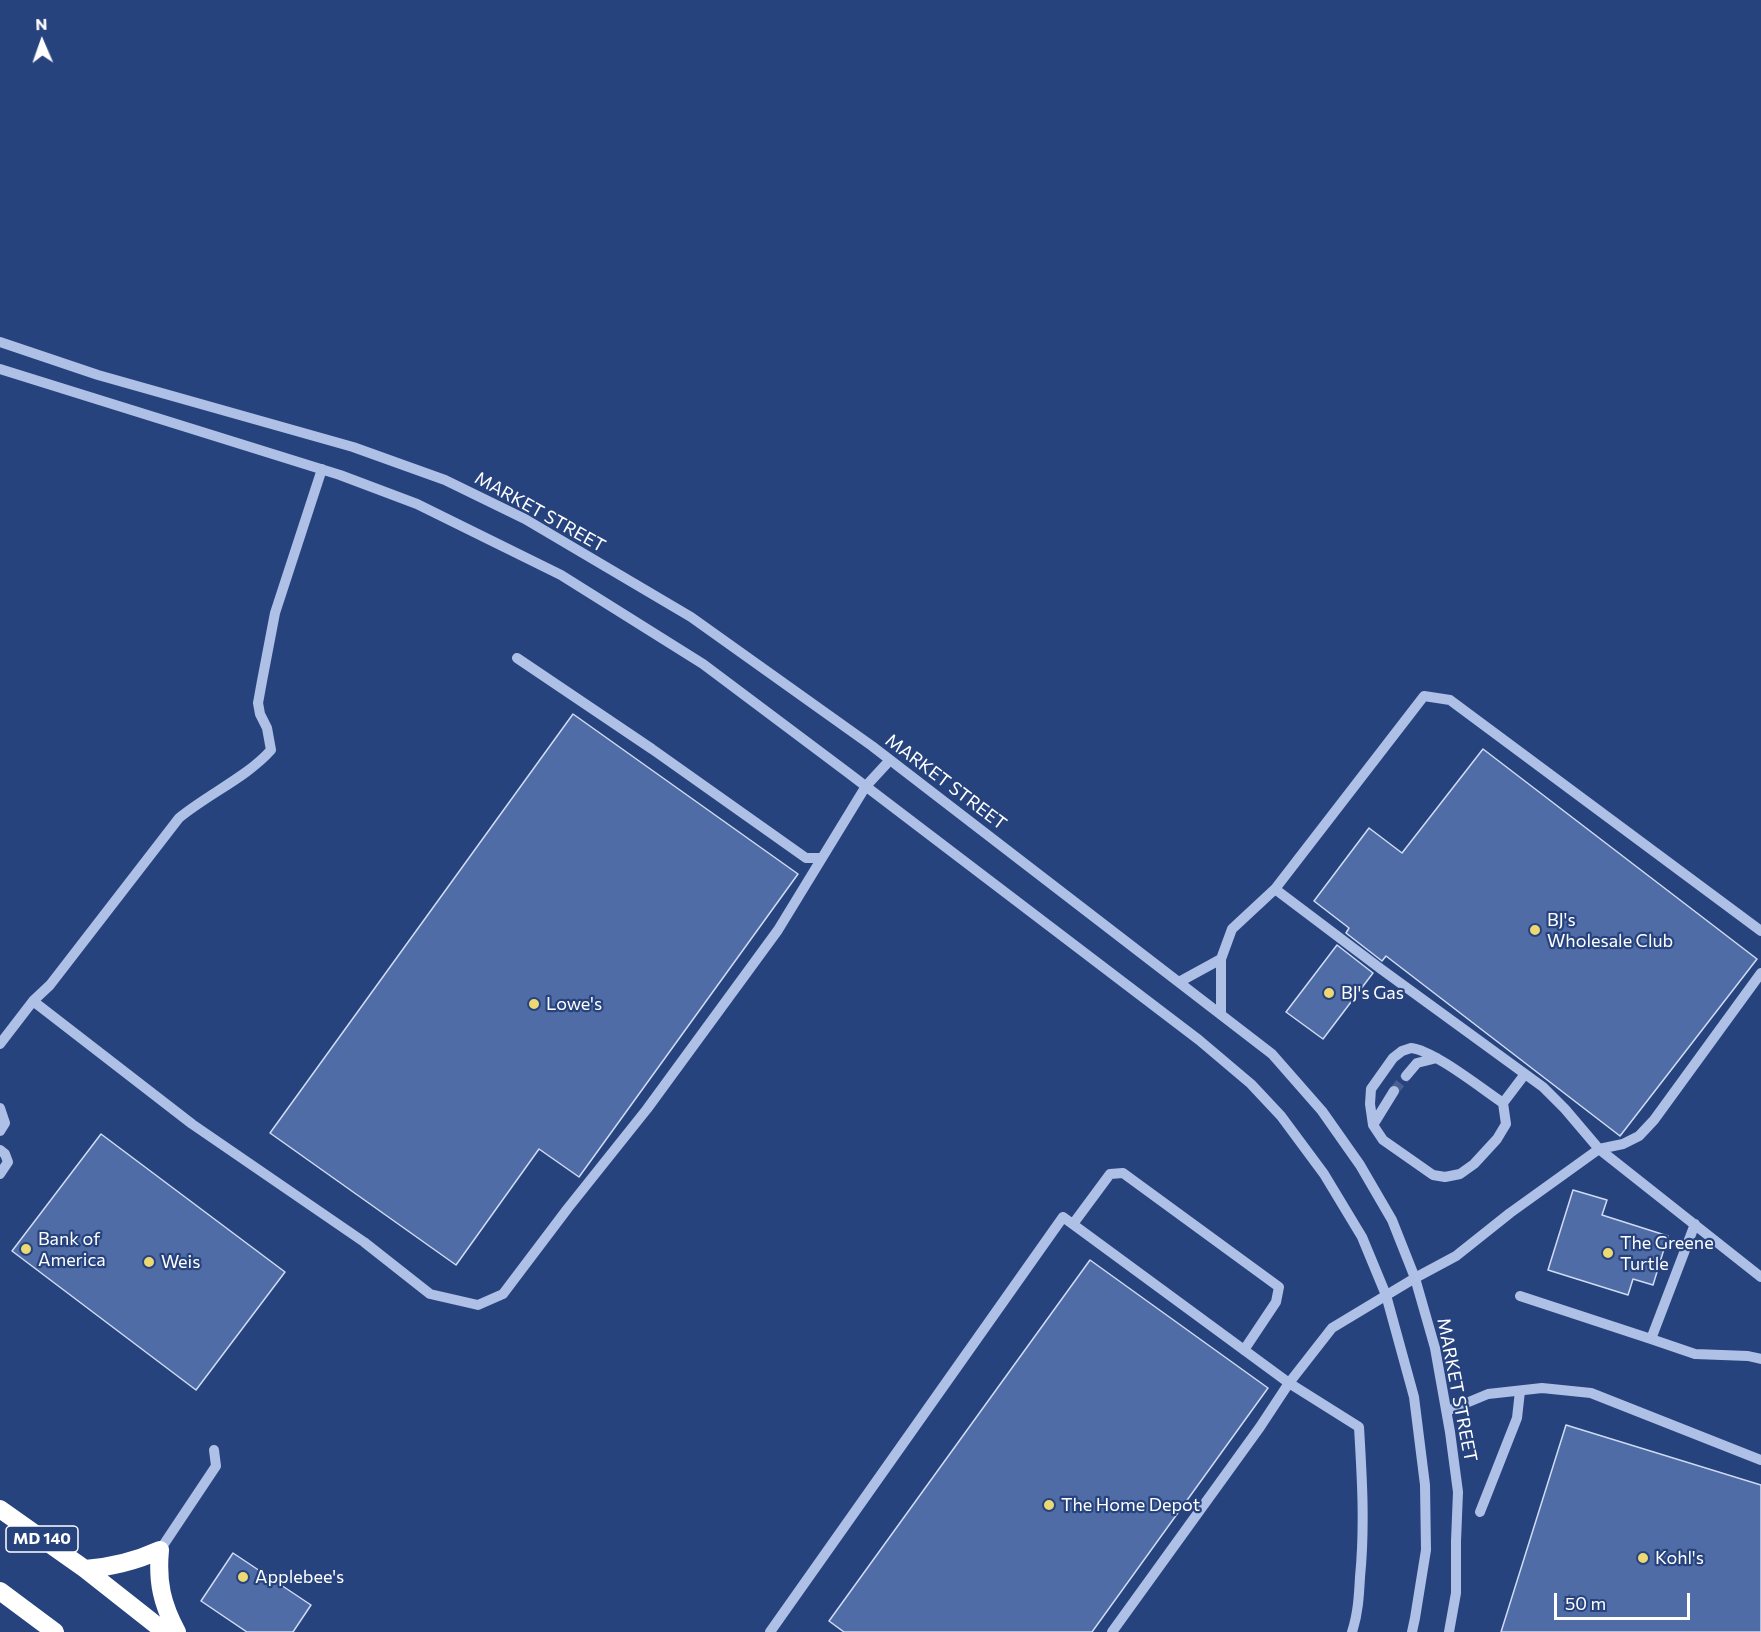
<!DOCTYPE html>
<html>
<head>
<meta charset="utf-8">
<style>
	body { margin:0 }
	#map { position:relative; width:1761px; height:1632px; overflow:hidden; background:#27437e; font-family:Commissioner,sans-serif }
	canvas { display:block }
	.north { position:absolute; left:12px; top:12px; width:60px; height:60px; -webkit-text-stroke:4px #27437e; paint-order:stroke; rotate:358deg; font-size:16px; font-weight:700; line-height:24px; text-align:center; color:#fff }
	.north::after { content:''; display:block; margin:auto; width:21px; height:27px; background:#fff; clip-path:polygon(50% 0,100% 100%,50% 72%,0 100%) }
	.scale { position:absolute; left:1554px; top:1593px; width:136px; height:27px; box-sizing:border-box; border:3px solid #fff; border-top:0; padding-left:8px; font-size:18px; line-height:21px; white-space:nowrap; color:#fff; -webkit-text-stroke:4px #27437e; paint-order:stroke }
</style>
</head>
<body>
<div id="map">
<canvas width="1761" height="1632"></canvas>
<div class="north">N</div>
<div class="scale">50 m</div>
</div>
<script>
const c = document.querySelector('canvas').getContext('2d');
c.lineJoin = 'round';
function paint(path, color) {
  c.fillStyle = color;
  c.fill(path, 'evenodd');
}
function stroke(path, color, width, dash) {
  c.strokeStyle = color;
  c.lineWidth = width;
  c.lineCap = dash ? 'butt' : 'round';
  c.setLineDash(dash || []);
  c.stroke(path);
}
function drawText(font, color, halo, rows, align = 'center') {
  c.font = font + ' Commissioner,sans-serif';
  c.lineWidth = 4.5;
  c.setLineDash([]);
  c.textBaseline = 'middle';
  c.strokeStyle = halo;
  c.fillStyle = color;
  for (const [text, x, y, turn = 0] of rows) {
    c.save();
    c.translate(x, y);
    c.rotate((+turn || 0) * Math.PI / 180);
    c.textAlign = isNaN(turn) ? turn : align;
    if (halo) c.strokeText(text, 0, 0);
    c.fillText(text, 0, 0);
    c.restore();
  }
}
const building = new Path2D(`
	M 573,714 L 798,874 L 579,1177 L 539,1149 L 456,1265 L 270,1133 Z
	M 1483,749 L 1757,959 L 1620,1136 L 1386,956 L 1382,961 L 1346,933 L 1349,928 L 1314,901 L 1369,828 L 1402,853 Z
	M 1337,945 L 1373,973 L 1323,1039 L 1286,1012 Z
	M 101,1134 L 285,1272 L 196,1390 L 12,1251 Z
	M 1573,1190 L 1607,1200 L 1602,1215 L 1668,1236 L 1653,1285 L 1633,1279 L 1628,1295 L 1548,1270 Z
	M 1090,1260 L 1268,1388 L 1092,1632 L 844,1632 L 829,1621 Z
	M 1566,1425 L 1761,1485 L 1761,1632 L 1501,1632 Z
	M 233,1553 L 311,1605 L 293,1632 L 247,1632 L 201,1601 Z`);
const minorTunnel = new Path2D(`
	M 1394,1091 L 1406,1076`);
const minor = new Path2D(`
	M 0,342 L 98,375 L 353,447 L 445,480 L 525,519 L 691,617 L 872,746 L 1272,1054 L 1322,1111 L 1360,1165 L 1392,1220 L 1415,1278 L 1435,1348 L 1450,1432 L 1458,1492 L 1456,1541 L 1456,1593 L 1449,1632
	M 0,369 L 340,475 L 417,504 L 561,575 L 703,664 L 847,772 L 1199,1040 L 1251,1084 L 1281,1116 L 1324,1174 L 1362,1237 L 1386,1295 L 1414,1397 L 1425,1485 L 1426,1550 L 1415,1618 L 1412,1632
	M 517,658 L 652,749 L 806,858 L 822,858 L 866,786 L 890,760
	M 1275,889 L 1424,696 L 1450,700 L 1761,931
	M 1179,982 L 1221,959
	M 33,1001 L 50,985 L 179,818 C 208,794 247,777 271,750 L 267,728 L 260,714 L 258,703 L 262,681 L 275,613 L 322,469
	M 1221,1014 L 1221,959 L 1232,929 L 1275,889 L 1381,969 L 1543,1087 L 1565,1109 L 1599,1149 L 1761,1277
	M 0,1044 L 33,1001 L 192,1124 L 364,1242 L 430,1294 L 478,1305 L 503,1294 L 568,1208 L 647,1109 L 778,930 L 822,858
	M 1411,1048 C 1433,1050 1482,1089 1503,1103 L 1506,1124 L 1497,1139 L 1474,1164 L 1460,1174 L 1445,1177 L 1433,1175 L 1383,1140 L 1373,1125 L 1370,1104 L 1371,1089 L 1393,1058 L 1402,1051 Z
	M 1406,1076 L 1417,1063 L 1437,1058
	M 1503,1103 L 1525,1074
	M 0,1108 L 5,1123 L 0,1131
	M 1373,1125 L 1394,1091
	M 0,1150 L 5,1154 L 8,1162 L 0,1174
	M 1073,1224 L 1110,1174 L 1123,1173 L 1279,1287 L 1276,1302 L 1244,1350
	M 1695,1224 L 1651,1339 L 1695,1354 L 1748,1356 L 1761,1359
	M 1520,1296 L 1651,1339
	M 1447,1411 L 1488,1394 L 1542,1388 L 1591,1393 L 1761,1460
	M 1480,1512 L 1517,1418 L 1520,1391
	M 160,1550 L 216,1466 L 214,1450
	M 770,1632 L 1063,1217 L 1289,1383 L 1359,1427 C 1362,1477 1365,1526 1360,1577 C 1359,1596 1358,1614 1352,1632
	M 1112,1632 L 1260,1427 L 1289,1383 L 1332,1328 L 1415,1278 L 1456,1256 L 1510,1213 L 1599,1149 L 1623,1144 L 1639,1136 L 1654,1120 L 1761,973`);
const highway = new Path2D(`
	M 0,1509 L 85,1569 L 165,1632
	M 160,1550 C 157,1582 162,1604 177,1632
	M 85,1569 C 112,1567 136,1561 160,1550
	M 0,1591 L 55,1632`);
const markers = [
	[1535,930,6,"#edd874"],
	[1329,993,6,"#edd874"],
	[534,1004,6,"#edd874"],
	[26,1249,6,"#edd874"],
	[1608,1253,6,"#edd874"],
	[149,1262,6,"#edd874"],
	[1049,1505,6,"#edd874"],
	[1643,1558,6,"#edd874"],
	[243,1577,6,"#edd874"]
];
const shields = [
	[42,1539,72]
];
const shieldNames = [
	["MD 140",42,1539]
];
const streetNames = [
	["MARKET STREET",540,512,29],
	["MARKET STREET",946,782,37],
	["MARKET STREET",1457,1390,79]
];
const poiNames = [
	["BJ's",1547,920],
	["Wholesale Club",1547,941],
	["BJ's Gas",1341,993],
	["Lowe's",546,1004],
	["Bank of",38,1239],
	["America",38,1260],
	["The Greene",1620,1243],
	["Turtle",1620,1264],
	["Weis",161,1262],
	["The Home Depot",1061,1505],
	["Kohl's",1655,1558],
	["Applebee's",255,1577]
];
paint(building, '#506ca7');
stroke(building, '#d0dcf4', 1.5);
stroke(minorTunnel, '#475f91', 10, [10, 5]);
stroke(minor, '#aec0e5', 10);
stroke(highway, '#fff', 18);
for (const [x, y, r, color] of markers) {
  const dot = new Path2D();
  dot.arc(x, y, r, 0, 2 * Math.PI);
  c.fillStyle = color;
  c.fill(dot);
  stroke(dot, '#27437e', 2);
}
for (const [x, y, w] of shields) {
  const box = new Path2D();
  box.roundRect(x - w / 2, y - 13, w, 26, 4.5);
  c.fillStyle = '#27437e';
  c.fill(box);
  stroke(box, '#fff', 1.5);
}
drawText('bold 16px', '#fff', null, shieldNames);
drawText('18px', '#fff', '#27437e', streetNames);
drawText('18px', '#fff', '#27437e', poiNames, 'left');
</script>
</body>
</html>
